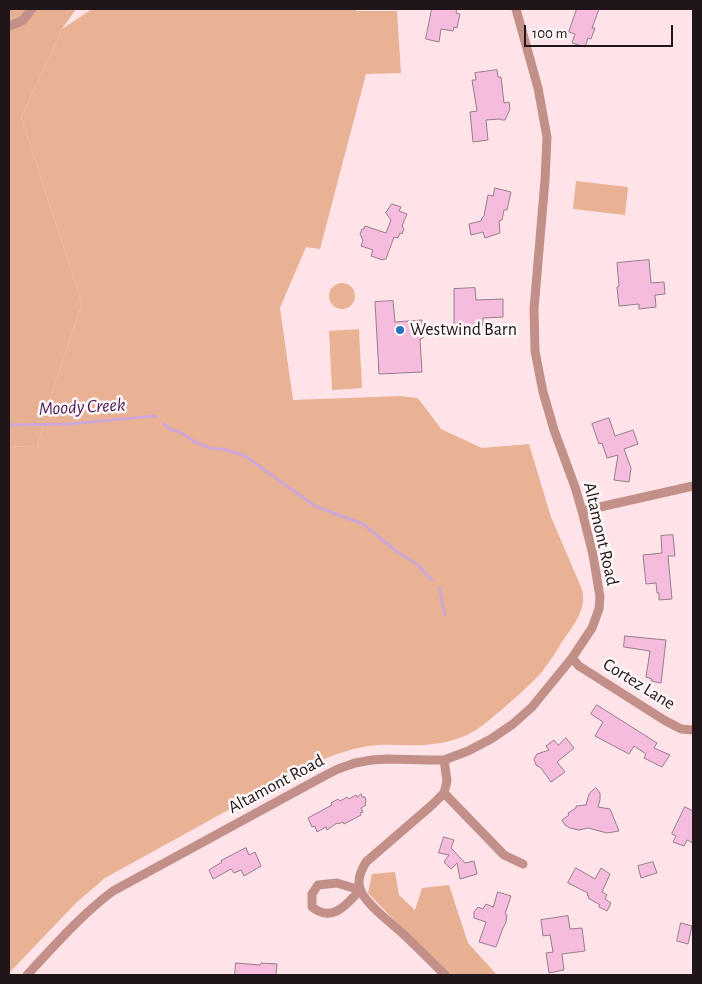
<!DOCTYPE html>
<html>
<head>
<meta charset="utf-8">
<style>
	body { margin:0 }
	#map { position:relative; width:702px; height:984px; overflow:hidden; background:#fee4e9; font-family:"Alegreya Sans",sans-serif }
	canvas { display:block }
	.frame { position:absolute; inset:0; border:10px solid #201518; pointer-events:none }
	.scale { position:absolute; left:524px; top:25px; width:149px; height:22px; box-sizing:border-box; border:2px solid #201518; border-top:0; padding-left:6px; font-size:15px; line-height:18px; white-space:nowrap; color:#201518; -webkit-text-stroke:4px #fef7f8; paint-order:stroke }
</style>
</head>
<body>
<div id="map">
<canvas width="702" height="984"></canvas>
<div class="frame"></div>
<div class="scale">100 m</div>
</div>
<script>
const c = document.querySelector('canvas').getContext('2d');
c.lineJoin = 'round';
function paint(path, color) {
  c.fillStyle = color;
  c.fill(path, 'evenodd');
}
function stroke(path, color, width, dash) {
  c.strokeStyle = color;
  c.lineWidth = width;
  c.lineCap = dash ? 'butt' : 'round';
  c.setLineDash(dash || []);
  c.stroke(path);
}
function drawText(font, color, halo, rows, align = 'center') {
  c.font = font + ' "Alegreya Sans",sans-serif';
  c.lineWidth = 5;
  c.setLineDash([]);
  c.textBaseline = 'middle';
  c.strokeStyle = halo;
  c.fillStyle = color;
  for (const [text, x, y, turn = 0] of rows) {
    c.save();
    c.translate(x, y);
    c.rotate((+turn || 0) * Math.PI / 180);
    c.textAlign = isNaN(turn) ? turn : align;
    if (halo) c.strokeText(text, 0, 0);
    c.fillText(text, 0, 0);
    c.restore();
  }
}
const green = new Path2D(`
	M 92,9 L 355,9 L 356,11 L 397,11 L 401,73 L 366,74 L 320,249 L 306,247 L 280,308 L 293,400 L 401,396 L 417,398 L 421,402 L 441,429 L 482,448 L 529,444 L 551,517 L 581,587 C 589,607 573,626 562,642 C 556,652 549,663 541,673 C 528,687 513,700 499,712 C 488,721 478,730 465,736 C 455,740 443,743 432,744 C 414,747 396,744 378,745 C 352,747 330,756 306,767 L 105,878 L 76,903 L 9,973 L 9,446 L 37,447 L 50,397 L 82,304 L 21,117 L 62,29 Z
	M 576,181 L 628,187 L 625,215 L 573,209 Z
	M329 296a13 13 0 1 1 26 0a13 13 0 1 1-26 0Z
	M 359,329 L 362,388 L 332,390 L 329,331 Z`);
const forest = new Path2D(`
	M 9,9 L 76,9 L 62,29 L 21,117 L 82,304 L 50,397 L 37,447 L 9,446 Z
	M 395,872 L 399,895 L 415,910 L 422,888 L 449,885 L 468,943 L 497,975 L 447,975 L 368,893 L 372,874 Z`);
const stream = new Path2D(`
	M 164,424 L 170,429 L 182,433 L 195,442 L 210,448 L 227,450 L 245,456 L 315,506 L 363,524 L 396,551 L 417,564 L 432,580
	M 9,425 L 69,424 L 154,416 L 156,417
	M 439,588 L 445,615`);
const building = new Path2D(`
	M 432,9 L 457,9 L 456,13 L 460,14 L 457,28 L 454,27 L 453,31 L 441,29 L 439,42 L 426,39 Z
	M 577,9 L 599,9 L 592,28 L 595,28 L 591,39 L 588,38 L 585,47 L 572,43 L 575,34 L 569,32 Z
	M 497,70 L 498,77 L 501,77 L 504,103 L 509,102 L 510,109 L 505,120 L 502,120 L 500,119 L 486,120 L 488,140 L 473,142 L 470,112 L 477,111 L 472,80 L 476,80 L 475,73 Z
	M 495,188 L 511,192 L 507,210 L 504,210 L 502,220 L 499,221 L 500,233 L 485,238 L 483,232 L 471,235 L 469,224 L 481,221 L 482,218 L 484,216 L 488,195 L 493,196 Z
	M 392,204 L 401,207 L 399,211 L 407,214 L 402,226 L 404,229 L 402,234 L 400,233 L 398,238 L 394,237 L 386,259 L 384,259 L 383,260 L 371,256 L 373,250 L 361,246 L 363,240 L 360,234 L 362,229 L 364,229 L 365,226 L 386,233 L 391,220 L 386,213 Z
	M 649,260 L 651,283 L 664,282 L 665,294 L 655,295 L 656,307 L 639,309 L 639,304 L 619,306 L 617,287 L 619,286 L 617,263 Z
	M 475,288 L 476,300 L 503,299 L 503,317 L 483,318 L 483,325 L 454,326 L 454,289 Z
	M 393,301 L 395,322 L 422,320 L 423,338 L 420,339 L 422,372 L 379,374 L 375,302 Z
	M 609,418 L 615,436 L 633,430 L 638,444 L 624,449 L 631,468 L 629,482 L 614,480 L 618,455 L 607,458 L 602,443 L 599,444 L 592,424 Z
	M 673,535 L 675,556 L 668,556 L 672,599 L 659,600 L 659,593 L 657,593 L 656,583 L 646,584 L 643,555 L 662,553 L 661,536 Z
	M 625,636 L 666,640 L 661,683 L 651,681 L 652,679 L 646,677 L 650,651 L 624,647 Z
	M 597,705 L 657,743 L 654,748 L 670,755 L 662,767 L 644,758 L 646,754 L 634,746 L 629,754 L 595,736 L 603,722 L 591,714 Z
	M 566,738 L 574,748 L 557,762 L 565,772 L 551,782 L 541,768 L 536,765 L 534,759 L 537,754 L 549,750 L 546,746 L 554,740 L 558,745 Z
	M 596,788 L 600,793 L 600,800 L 598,807 L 610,809 L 619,831 L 607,833 L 588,828 L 579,830 L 570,828 L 565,825 L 562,820 L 569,815 L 568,813 L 576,808 L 576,806 L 586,805 L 589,794 Z
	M 361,794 L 362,797 L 365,797 L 366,801 L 365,804 L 366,805 L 361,808 L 363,812 L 360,813 L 361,815 L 344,824 L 343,822 L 338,824 L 337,823 L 327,830 L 326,827 L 317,832 L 315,826 L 312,827 L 308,818 L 332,805 L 331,803 L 338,799 L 340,801 L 347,797 L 349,799 L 356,795 L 357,797 Z
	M 685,807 L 693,811 L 693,843 L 687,840 L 684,846 L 673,842 L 676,836 L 672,834 Z
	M 444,837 L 454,840 L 451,848 L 465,863 L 474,861 L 477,874 L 460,879 L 457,863 L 451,869 L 444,862 L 449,855 L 439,853 Z
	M 246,848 L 249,855 L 255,852 L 261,866 L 244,876 L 241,870 L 234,873 L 231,869 L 213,879 L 209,870 L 222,862 L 221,861 Z
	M 653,862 L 657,873 L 641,878 L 638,866 Z
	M 576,868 L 595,879 L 601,868 L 610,874 L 602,892 L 607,895 L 605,899 L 611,903 L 607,911 L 599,907 L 600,905 L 588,898 L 589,896 L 587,895 L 588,893 L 568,883 Z
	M 498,892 L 511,896 L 505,914 L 507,915 L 506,922 L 503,928 L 496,947 L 479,942 L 486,922 L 474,918 L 474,912 L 478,907 L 483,909 L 486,904 L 493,907 Z
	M 568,916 L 570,929 L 582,928 L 585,951 L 562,954 L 564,970 L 549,973 L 546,953 L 553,952 L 550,935 L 543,936 L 541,920 Z
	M 681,923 L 692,926 L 688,944 L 677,941 Z
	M 236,963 L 260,965 L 261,963 L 277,964 L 276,975 L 235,975 Z`);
const minor = new Path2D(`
	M 9,26 L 22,21 L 32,9
	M 582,511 L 693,486
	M 572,658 L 579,666 L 664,720 L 681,729 L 693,730
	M 444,760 L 447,781 L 444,793 L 432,805 L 366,862 C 361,871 356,881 361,891 C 366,904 390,922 401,932 C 416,946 430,960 445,975
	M 444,793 L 504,855 L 523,864
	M 337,883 L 360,890 C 346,905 333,923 312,907 L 312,894 L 318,885 Z
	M 27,975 C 54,946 81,915 113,891 L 326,775 L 338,769 L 355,763 L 372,760 L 388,759 L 429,760 L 444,760 L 468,751 L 491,739 L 513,724 L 532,707 L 572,658 L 592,628 L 599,609 L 600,597 L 593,555 L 582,511 L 575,487 L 554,430 L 543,392 L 535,351 L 534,309 L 545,180 L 547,137 L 538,88 L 516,9`);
const markers = [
	[400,330,5,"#2771c1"]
];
const poiNames = [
	["Westwind Barn",410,330]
];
const streetNames = [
	["Altamont Road",601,534,77],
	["Cortez Lane",639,684,32],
	["Altamont Road",276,784,-28]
];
const waterNames = [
	["Moody Creek",82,407,-3]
];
paint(green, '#eab294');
paint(forest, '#e8b092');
stroke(stream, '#cea7d6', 3);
paint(building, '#f5bcde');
stroke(building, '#957d8b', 1);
stroke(minor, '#c29089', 9);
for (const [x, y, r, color] of markers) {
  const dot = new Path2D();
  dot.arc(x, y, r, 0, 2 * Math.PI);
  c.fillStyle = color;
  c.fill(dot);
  stroke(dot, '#fef7f8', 2);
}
drawText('18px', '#201518', '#fef7f8', poiNames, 'left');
drawText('18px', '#201518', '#fef7f8', streetNames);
drawText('italic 19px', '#4b1c55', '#fef7f8', waterNames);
</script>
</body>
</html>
